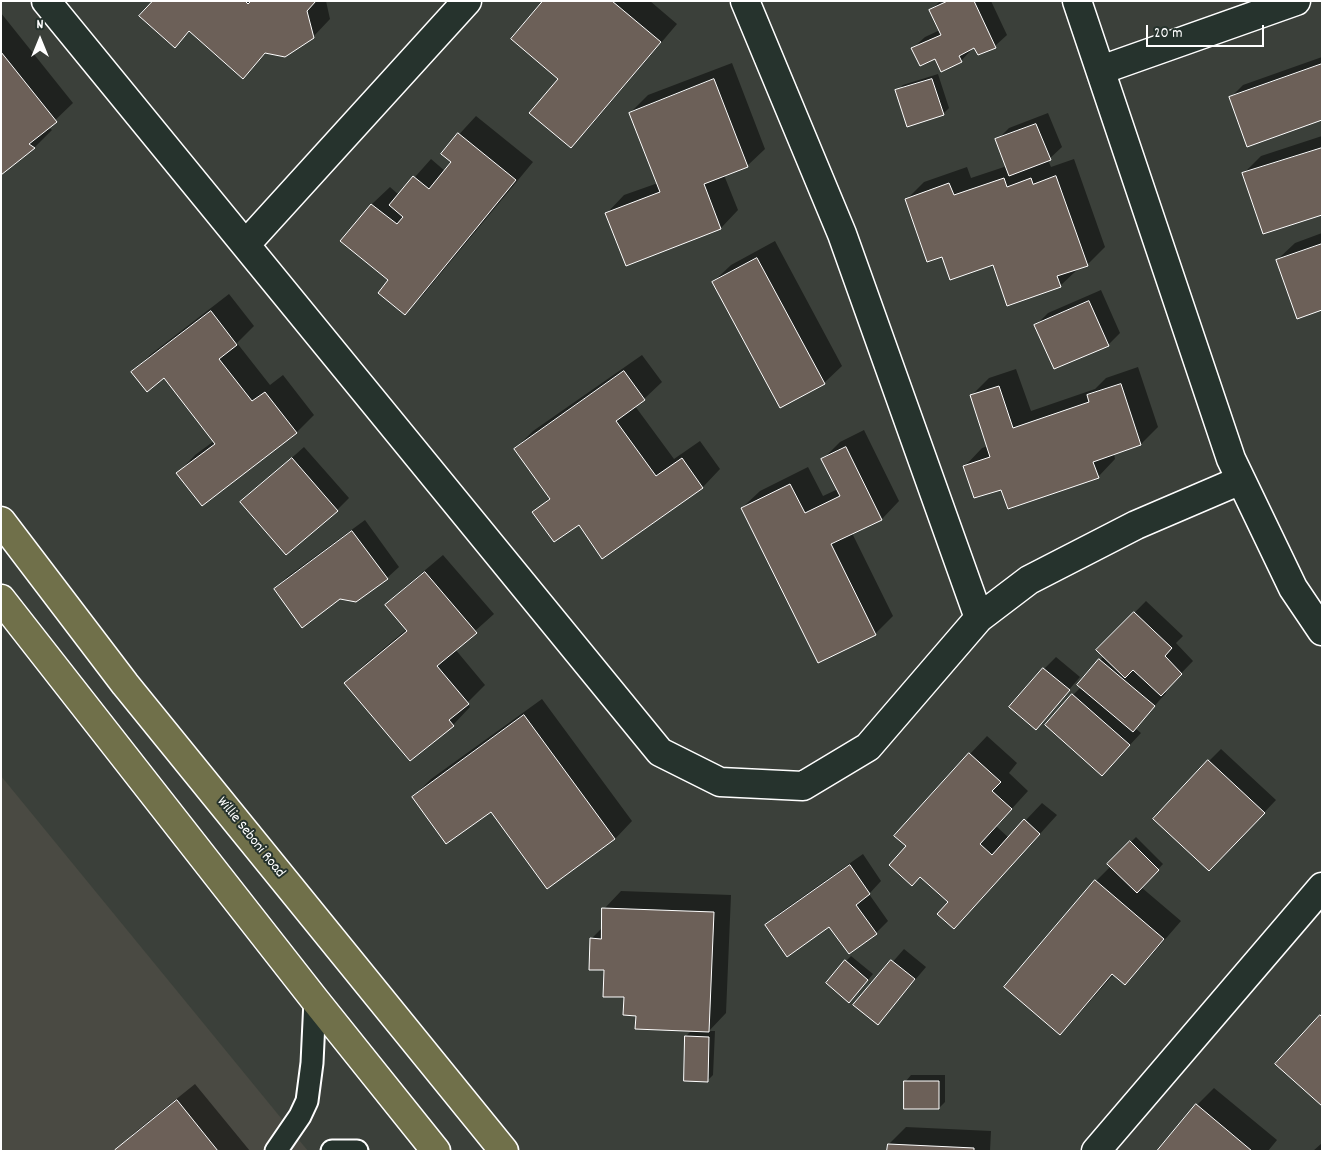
<!DOCTYPE html>
<html>
<head>
<meta charset="utf-8">
<style>
	body { margin:0 }
	#map { position:relative; width:1323px; height:1152px; overflow:hidden; background:#3b403a; font-family:Dekko,sans-serif }
	canvas { display:block }
	.frame { position:absolute; inset:0; border:2px solid #fff; pointer-events:none }
	.north { position:absolute; left:15px; top:15px; width:50px; height:50px; -webkit-text-stroke:4px #26332d; paint-order:stroke; rotate:0deg; font-size:14px; font-weight:700; line-height:20px; text-align:center; color:#fff }
	.north::after { content:''; display:block; margin:auto; width:18px; height:22px; background:#fff; clip-path:polygon(50% 0,100% 100%,50% 72%,0 100%) }
	.scale { position:absolute; left:1146px; top:25px; width:118px; height:22px; box-sizing:border-box; border:2px solid #fff; border-top:0; padding-left:6px; font-size:15px; line-height:18px; white-space:nowrap; color:#fff; -webkit-text-stroke:4px #26332d; paint-order:stroke }
</style>
</head>
<body>
<div id="map">
<canvas width="1323" height="1152"></canvas>
<div class="frame"></div>
<div class="north">N</div>
<div class="scale">20 m</div>
</div>
<script>
const c = document.querySelector('canvas').getContext('2d');
c.lineJoin = 'round';
function paint(path, color) {
  c.fillStyle = color;
  c.fill(path, 'evenodd');
}
function stroke(path, color, width, dash) {
  c.strokeStyle = color;
  c.lineWidth = width;
  c.lineCap = dash ? 'butt' : 'round';
  c.setLineDash(dash || []);
  c.stroke(path);
}
function drawText(font, color, halo, rows, align = 'center') {
  c.font = font + ' Dekko,sans-serif';
  c.lineWidth = 4;
  c.setLineDash([]);
  c.textBaseline = 'middle';
  c.strokeStyle = halo;
  c.fillStyle = color;
  for (const [text, x, y, turn = 0] of rows) {
    c.save();
    c.translate(x, y);
    c.rotate((+turn || 0) * Math.PI / 180);
    c.textAlign = isNaN(turn) ? turn : align;
    if (halo) c.strokeText(text, 0, 0);
    c.fillText(text, 0, 0);
    c.restore();
  }
}
const built = new Path2D(`
	M 1,776 L 308,1151 L 1,1151 Z`);
const shadow = new Path2D(`
	M 154,1 L 326,1 L 330,19 L 313,37 L 267,52 L 243,77 L 190,31 L 175,46 Z
	M 544,1 L 650,1 L 677,24 L 588,129 L 571,146 Z
	M 940,1 L 991,1 L 1007,35 L 995,46 L 973,48 L 961,61 L 936,58 L 913,48 L 925,37 L 940,30 L 931,10 Z
	M 1,13 L 73,103 L 48,127 L 52,130 L 35,147 L 1,174 Z
	M 1322,57 L 1322,119 L 1231,97 L 1243,85 Z
	M 732,63 L 765,149 L 747,166 L 724,175 L 738,210 L 721,228 L 607,213 L 624,195 L 658,183 L 630,113 L 648,95 Z
	M 938,74 L 949,108 L 943,114 L 897,91 L 903,85 Z
	M 1048,113 L 1062,147 L 1048,160 L 1051,167 L 1074,159 L 1105,247 L 1087,265 L 1078,269 L 1060,286 L 994,264 L 942,255 L 907,199 L 924,182 L 967,167 L 971,178 L 1007,166 L 997,140 L 1009,128 Z
	M 476,116 L 533,162 L 422,296 L 405,313 L 390,280 L 342,241 L 372,204 L 390,187 L 399,195 L 431,159 L 445,171 L 453,162 L 442,153 Z
	M 1322,136 L 1322,214 L 1244,173 L 1261,156 Z
	M 1322,233 L 1322,309 L 1277,260 L 1295,243 Z
	M 775,241 L 842,366 L 824,383 L 713,282 L 731,265 Z
	M 1101,290 L 1120,333 L 1108,345 L 1036,325 L 1048,313 Z
	M 229,294 L 254,326 L 237,343 L 270,385 L 283,375 L 314,415 L 297,432 L 202,504 L 178,473 L 195,455 L 214,441 L 165,377 L 133,372 L 150,355 Z
	M 642,355 L 662,382 L 644,399 L 635,406 L 674,459 L 700,441 L 720,469 L 703,487 L 603,557 L 579,523 L 534,513 L 550,497 L 515,449 L 533,431 Z
	M 1138,367 L 1158,427 L 1141,444 L 1114,454 L 1115,459 L 1098,477 L 1002,488 L 965,466 L 982,448 L 988,446 L 971,396 L 989,378 L 1016,369 L 1031,411 L 1095,389 L 1106,378 Z
	M 864,430 L 899,501 L 882,519 L 852,533 L 893,616 L 875,634 L 742,508 L 760,491 L 808,467 L 823,496 L 838,489 L 823,459 L 840,442 Z
	M 304,447 L 349,498 L 337,510 L 242,502 Z
	M 365,520 L 399,567 L 387,578 L 275,589 L 287,577 Z
	M 443,555 L 494,614 L 455,649 L 485,685 L 467,703 L 470,707 L 453,725 L 346,683 L 364,665 L 407,629 L 387,605 L 405,587 Z
	M 1146,601 L 1183,636 L 1176,643 L 1193,661 L 1164,691 L 1166,693 L 1135,728 L 1141,733 L 1102,775 L 1073,695 L 1081,687 L 1078,685 L 1104,656 L 1098,650 Z
	M 1056,657 L 1080,677 L 1036,728 L 1044,669 Z
	M 542,699 L 632,821 L 615,839 L 491,810 L 413,797 L 431,779 Z
	M 987,736 L 1017,763 L 1009,773 L 1028,791 L 996,826 L 1009,838 L 1042,803 L 1057,815 L 972,909 L 949,902 L 908,846 L 970,754 Z
	M 1221,749 L 1276,800 L 1221,858 L 1209,761 Z
	M 1136,837 L 1163,864 L 1141,887 L 1181,921 L 1142,966 L 1125,983 L 1114,974 L 1077,1016 L 1060,1034 L 1096,881 L 1111,866 L 1109,864 Z
	M 863,854 L 881,881 L 869,894 L 888,921 L 876,933 L 830,926 L 766,925 L 778,914 Z
	M 621,891 L 731,895 L 726,1013 L 709,1031 L 715,1031 L 713,1075 L 707,1081 L 686,1036 L 692,1030 L 637,1015 L 605,969 L 591,939 L 603,927 L 604,909 Z
	M 904,949 L 926,967 L 889,1011 L 877,1023 L 855,1005 Z
	M 851,956 L 873,974 L 855,995 L 846,961 Z
	M 911,1075 L 945,1075 L 945,1102 L 939,1108 L 906,1081 Z
	M 195,1084 L 250,1151 L 117,1151 L 134,1133 Z
	M 1214,1088 L 1277,1140 L 1268,1151 L 1159,1151 L 1197,1105 Z
	M 906,1127 L 991,1131 L 990,1151 L 889,1151 L 889,1144 Z
	M 1322,1143 L 1322,1151 L 1313,1151 Z`);
const building = new Path2D(`
	M 153,1 L 245,1 L 248,4 L 251,1 L 316,1 L 307,11 L 314,38 L 285,57 L 265,53 L 243,79 L 189,31 L 175,48 L 139,16 Z
	M 543,1 L 612,1 L 661,42 L 571,148 L 529,113 L 558,79 L 511,39 Z
	M 948,1 L 974,1 L 996,48 L 978,55 L 974,48 L 959,56 L 962,62 L 941,72 L 935,59 L 920,66 L 911,48 L 941,35 L 929,10 Z
	M 1,52 L 57,122 L 29,144 L 35,148 L 1,175 Z
	M 1322,64 L 1322,120 L 1247,147 L 1229,97 Z
	M 714,79 L 748,167 L 704,184 L 721,229 L 626,266 L 605,213 L 660,192 L 629,113 Z
	M 932,79 L 944,115 L 907,127 L 895,90 Z
	M 1036,124 L 1051,160 L 1009,176 L 995,139 Z
	M 458,133 L 516,180 L 405,315 L 378,293 L 388,280 L 340,241 L 371,204 L 397,224 L 403,217 L 389,205 L 413,176 L 429,189 L 451,162 L 441,154 Z
	M 1322,148 L 1322,215 L 1263,234 L 1242,173 Z
	M 1056,176 L 1088,266 L 1057,276 L 1061,287 L 1007,306 L 993,265 L 950,280 L 942,257 L 927,262 L 905,199 L 949,183 L 954,195 L 1004,178 L 1007,187 L 1031,178 L 1033,184 Z
	M 1322,244 L 1322,310 L 1297,319 L 1276,260 Z
	M 757,258 L 825,384 L 780,408 L 712,282 Z
	M 1089,301 L 1109,346 L 1054,369 L 1034,325 Z
	M 211,311 L 237,345 L 219,359 L 252,401 L 265,392 L 297,433 L 202,506 L 176,473 L 215,444 L 164,378 L 147,392 L 131,372 Z
	M 624,371 L 645,400 L 616,421 L 656,476 L 682,458 L 703,488 L 602,559 L 579,525 L 554,542 L 532,512 L 550,499 L 514,449 Z
	M 1121,384 L 1141,445 L 1093,462 L 1099,478 L 1008,509 L 1001,490 L 974,498 L 963,466 L 990,457 L 970,395 L 999,386 L 1013,428 L 1089,402 L 1087,395 Z
	M 846,447 L 882,520 L 831,544 L 876,635 L 818,663 L 741,508 L 790,484 L 805,513 L 840,496 L 821,459 Z
	M 292,458 L 338,511 L 286,555 L 240,502 Z
	M 352,531 L 388,579 L 356,602 L 340,599 L 302,628 L 274,589 Z
	M 425,572 L 477,633 L 437,666 L 469,704 L 449,720 L 454,726 L 410,761 L 344,683 L 407,631 L 385,605 Z
	M 1134,612 L 1172,648 L 1165,656 L 1182,674 L 1161,696 L 1133,670 L 1125,678 L 1096,650 Z
	M 1099,659 L 1155,706 L 1133,732 L 1077,685 Z
	M 1043,668 L 1070,690 L 1036,730 L 1009,707 Z
	M 1072,694 L 1130,745 L 1102,776 L 1045,725 Z
	M 524,715 L 615,839 L 547,889 L 491,812 L 446,844 L 412,797 Z
	M 969,753 L 1001,782 L 992,791 L 1012,809 L 980,844 L 992,855 L 1024,819 L 1040,834 L 954,929 L 937,914 L 948,902 L 920,877 L 912,886 L 889,865 L 906,846 L 894,836 Z
	M 1208,760 L 1265,813 L 1209,871 L 1153,819 Z
	M 1130,841 L 1159,870 L 1137,893 L 1107,864 Z
	M 850,865 L 870,894 L 856,905 L 877,934 L 849,954 L 829,927 L 787,957 L 765,925 Z
	M 1095,880 L 1164,939 L 1125,985 L 1112,974 L 1060,1035 L 1004,987 Z
	M 602,908 L 714,912 L 709,1032 L 635,1029 L 636,1016 L 623,1015 L 624,997 L 603,997 L 604,970 L 589,970 L 590,938 L 601,939 Z
	M 845,960 L 868,980 L 849,1003 L 826,983 Z
	M 891,960 L 915,979 L 878,1025 L 853,1005 Z
	M 1320,1015 L 1322,1017 L 1322,1106 L 1275,1064 Z
	M 685,1036 L 709,1037 L 708,1082 L 684,1081 Z
	M 904,1081 L 939,1081 L 939,1109 L 904,1109 Z
	M 177,1100 L 218,1151 L 115,1151 L 115,1150 Z
	M 1196,1104 L 1252,1151 L 1157,1151 Z
	M 888,1144 L 974,1148 L 974,1151 L 887,1151 Z`);
const service = new Path2D(`
	M 276,1151 L 300,1116 L 307,1101 L 312,1063 L 315,1000
	M 332,1151 L 357,1151`);
const minor = new Path2D(`
	M 46,1 L 660,752 L 720,782 L 803,786 L 868,747 L 979,618 L 1029,580 L 1136,525 L 1241,480
	M 745,1 L 842,234 L 979,618
	M 1077,1 L 1231,459 L 1293,588 L 1322,631
	M 1101,70 L 1296,1
	M 246,244 L 467,1
	M 1096,1151 L 1322,887`);
const primary = new Path2D(`
	M 1,521 L 125,684 L 504,1151
	M 1,599 L 315,1000 L 436,1151`);
const streetNames = [
	["Willie Seboni Road",250,838,51]
];
paint(built, '#4a4a43');
paint(shadow, '#0007');
paint(building, '#6c6058');
stroke(building, '#fff', 1);
stroke(service, '#fff', 25);
stroke(minor, '#fff', 31);
stroke(primary, '#fff', 31);
stroke(service, '#26332d', 21);
stroke(minor, '#26332d', 28);
stroke(primary, '#70704a', 28);
drawText('15px', '#fff', '#26332d', streetNames);
</script>
</body>
</html>
